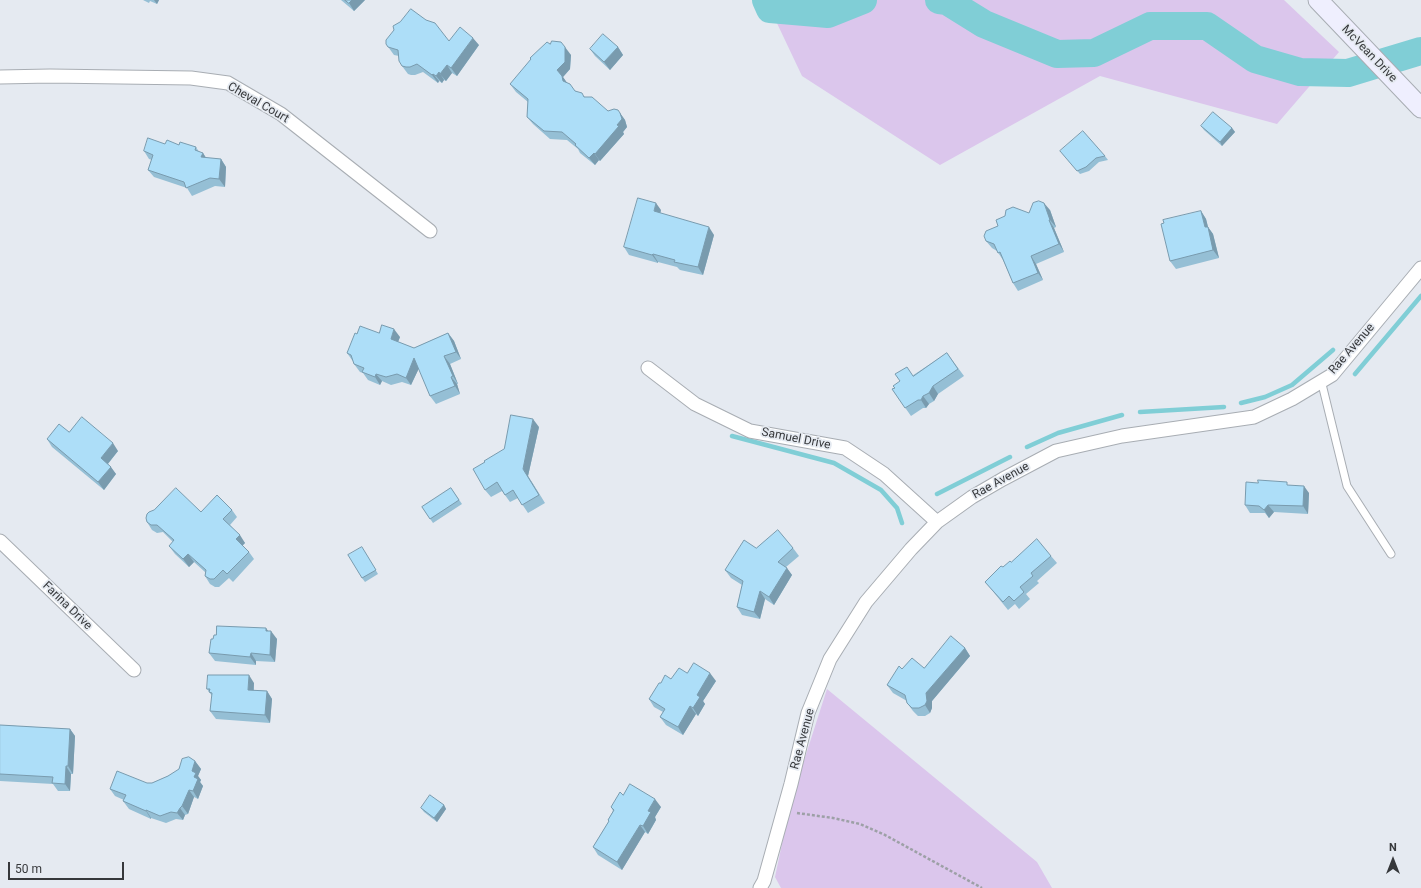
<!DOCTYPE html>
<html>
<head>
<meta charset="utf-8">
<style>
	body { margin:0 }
	#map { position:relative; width:1421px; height:888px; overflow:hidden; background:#e5eaf1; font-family:Roboto,sans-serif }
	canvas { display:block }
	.north { position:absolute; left:1373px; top:840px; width:40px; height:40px; -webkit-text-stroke:3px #e5eaf1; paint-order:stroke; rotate:0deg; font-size:11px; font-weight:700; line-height:16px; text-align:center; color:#36383b }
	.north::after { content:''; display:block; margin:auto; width:14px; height:18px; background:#36383b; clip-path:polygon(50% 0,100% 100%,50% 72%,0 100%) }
	.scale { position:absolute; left:8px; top:862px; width:116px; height:18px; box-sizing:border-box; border:2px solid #36383b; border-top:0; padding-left:5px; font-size:12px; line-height:14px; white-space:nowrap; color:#36383b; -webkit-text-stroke:3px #e5eaf1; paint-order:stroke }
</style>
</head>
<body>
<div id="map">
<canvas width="1421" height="888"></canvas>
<div class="north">N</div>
<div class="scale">50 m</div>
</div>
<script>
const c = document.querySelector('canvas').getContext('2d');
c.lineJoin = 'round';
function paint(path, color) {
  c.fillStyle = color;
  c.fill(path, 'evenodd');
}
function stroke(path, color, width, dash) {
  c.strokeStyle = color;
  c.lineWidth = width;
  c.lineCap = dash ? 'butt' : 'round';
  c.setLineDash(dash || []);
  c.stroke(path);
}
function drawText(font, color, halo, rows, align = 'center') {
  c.font = font + ' Roboto,sans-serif';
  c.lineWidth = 3.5;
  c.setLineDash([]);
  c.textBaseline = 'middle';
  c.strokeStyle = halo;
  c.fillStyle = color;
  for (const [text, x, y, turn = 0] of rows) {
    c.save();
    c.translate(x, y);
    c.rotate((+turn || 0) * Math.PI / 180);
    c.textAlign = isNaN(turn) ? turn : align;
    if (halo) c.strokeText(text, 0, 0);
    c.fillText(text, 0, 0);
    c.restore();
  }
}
const green = new Path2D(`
	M 766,0 L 1284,0 L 1339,52 L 1277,124 L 1100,76 L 940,165 L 802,76 Z
	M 827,689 L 1037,862 L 1052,888 L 781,888 L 775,877 L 791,801 Z`);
const stream = new Path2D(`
	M 1355,374 L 1421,296
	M 1241,403 L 1265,397 L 1292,385 L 1333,350
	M 1140,412 L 1224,407
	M 732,436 L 834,463 L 881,490 L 897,508 L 902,523
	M 1027,447 L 1058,433 L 1122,415
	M 937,494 L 1010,457`);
const river = new Path2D(`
	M 766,0 L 770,9 L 828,14 L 863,0
	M 939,0 L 947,1 L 984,24 L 1057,54 L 1094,53 L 1150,26 L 1207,26 L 1255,59 L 1300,72 L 1348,73 L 1421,51`);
const path = new Path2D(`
	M 797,813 L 833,818 L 860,824 L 885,835 L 982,888`);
const lane = new Path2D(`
	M 1321,380 L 1347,486 L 1391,554`);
const street = new Path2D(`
	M 0,77 L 50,76 L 191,78 L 228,83 L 281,114 L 430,231
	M 648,368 L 695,404 L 750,431 L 845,448 L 884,474 L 937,522
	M 0,541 L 134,670
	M 760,888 L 764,881 L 791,784 L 808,713 L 830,659 L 866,602 L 911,549 L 937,522 L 972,497 L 1003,479 L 1056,451 L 1122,436 L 1254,417 L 1292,399 L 1332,375 L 1421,268`);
const secondary = new Path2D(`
	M 1318,0 L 1421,108`);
const wall = new Path2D(`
	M 143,0 L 159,0 L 157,4 L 150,1 L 149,3 Z
	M 341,0 L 365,0 L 354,11 Z
	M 400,22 L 449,41 L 479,45 L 457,76 L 452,73 L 446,81 L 444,80 L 442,83 L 439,81 L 438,83 L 423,72 L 415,75 L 411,75 L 408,74 L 402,66 L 399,56 L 394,55 L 386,44 Z
	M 550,44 L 571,55 L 570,69 L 563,77 L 566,82 L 575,91 L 608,111 L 620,113 L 625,120 L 627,127 L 623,132 L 624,134 L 600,161 L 599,160 L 595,165 L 580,153 L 578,149 L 567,140 L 550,139 L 533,124 L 527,117 L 528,102 L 516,92 L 510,84 Z
	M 618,47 L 623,55 L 610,70 L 595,56 L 590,49 Z
	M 1201,126 L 1232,128 L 1235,132 L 1222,146 L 1204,130 Z
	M 165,144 L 179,145 L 196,147 L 199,152 L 203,153 L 206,158 L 221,159 L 226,167 L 225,187 L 215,186 L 192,196 L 187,188 L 154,177 L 148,170 L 152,160 L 149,159 L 144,151 Z
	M 1060,151 L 1105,156 L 1108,160 L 1099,162 L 1089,171 L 1080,174 Z
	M 661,210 L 660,213 L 714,235 L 703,275 L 680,270 L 677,267 L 658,262 L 658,263 L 629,255 L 624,247 Z
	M 1050,210 L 1056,227 L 1054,228 L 1064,252 L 1036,264 L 1043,280 L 1018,291 L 1013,283 L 1003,260 L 997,251 L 992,248 L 986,241 L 1029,213 Z
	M 1201,211 L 1206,219 L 1208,227 L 1213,234 L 1219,258 L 1176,269 L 1170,261 Z
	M 379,333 L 400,337 L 398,342 L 414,348 L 448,333 L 454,341 L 461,359 L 450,364 L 458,384 L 457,384 L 460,394 L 436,404 L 430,396 L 419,368 L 411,385 L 402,382 L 391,385 L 382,381 L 380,385 L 368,380 L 363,373 L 360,372 L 354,364 L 353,361 L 352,360 L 347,353 Z
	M 947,353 L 964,376 L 938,394 L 934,401 L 929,404 L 926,408 L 923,408 L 911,416 L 892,389 Z
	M 539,427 L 528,476 L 545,503 L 528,513 L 518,498 L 510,502 L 502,491 L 491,497 L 485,490 Z
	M 47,439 L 118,451 L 108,464 L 116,474 L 104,490 L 52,447 Z
	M 1289,485 L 1309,493 L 1308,514 L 1274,512 L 1269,518 L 1265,513 L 1250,513 L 1245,505 Z
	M 451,488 L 462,504 L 433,523 L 422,507 Z
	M 232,510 L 237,517 L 230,525 L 245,543 L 242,546 L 249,552 L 254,559 L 233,582 L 229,578 L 219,587 L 215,587 L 210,584 L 205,576 L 205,572 L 194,562 L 189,567 L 175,554 L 169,546 L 173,542 L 163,532 L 157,533 L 152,530 L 147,522 L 201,512 Z
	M 756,548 L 793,548 L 799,556 L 786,567 L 792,575 L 774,605 L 765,599 L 760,619 L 742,615 L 737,607 L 742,585 L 731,578 L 725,570 Z
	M 364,551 L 378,574 L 365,582 L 362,578 Z
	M 1051,556 L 1057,563 L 1037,581 L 1039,583 L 1026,594 L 1030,599 L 1019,609 L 1015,604 L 1008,610 L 991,589 L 985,582 L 1003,567 L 1011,562 Z
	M 268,631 L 277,639 L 275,662 L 256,661 L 256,665 L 215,661 L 209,653 L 213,639 Z
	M 965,648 L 970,656 L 932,701 L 932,708 L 930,713 L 925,716 L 918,716 L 913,711 L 907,703 L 907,701 L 893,693 L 887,685 L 902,669 L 924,668 Z
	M 687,673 L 716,681 L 703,701 L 705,704 L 698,716 L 696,714 L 683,735 L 666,725 L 660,717 L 663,712 L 654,707 L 649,699 L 661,683 Z
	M 254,683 L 254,690 L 267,691 L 272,699 L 270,723 L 216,719 L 210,711 L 212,696 L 207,689 Z
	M 0,725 L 70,729 L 75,736 L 73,774 L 71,774 L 70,791 L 58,791 L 53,784 L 0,781 Z
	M 195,761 L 201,769 L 198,776 L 201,780 L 200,782 L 203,786 L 198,799 L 194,797 L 188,814 L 185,815 L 183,820 L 176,819 L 166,823 L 151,818 L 151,819 L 129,809 L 123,801 L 124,800 L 115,796 L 110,789 L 147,783 L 152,783 L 168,776 Z
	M 623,795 L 661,807 L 655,817 L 656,820 L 648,834 L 645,832 L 622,870 L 598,855 L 593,847 L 609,821 L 608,820 L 613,811 L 611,807 Z
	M 444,805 L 446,809 L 437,822 L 424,812 L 421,808 Z`);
const shadedWall = new Path2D(`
	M 154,0 L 159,0 L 157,4 Z
	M 352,0 L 365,0 L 354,11 L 349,3 Z
	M 473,38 L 479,45 L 457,76 L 451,68 Z
	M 565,47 L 571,55 L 570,69 L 563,77 L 568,84 L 563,81 L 557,70 Z
	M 618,47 L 623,55 L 610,70 L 604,62 Z
	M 447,65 L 452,73 L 446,81 L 440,74 Z
	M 439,72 L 444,80 L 442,83 L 436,76 Z
	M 433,74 L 439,81 L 438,83 L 432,75 Z
	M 620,113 L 625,120 L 627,127 L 623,132 L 624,134 L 600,161 L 595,154 L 617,125 Z
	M 1232,128 L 1235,132 L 1222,146 L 1220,142 Z
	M 203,153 L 208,161 L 201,157 Z
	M 594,153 L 599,160 L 595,165 L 589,158 Z
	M 221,159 L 226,167 L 225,187 L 219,179 Z
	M 656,203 L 661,210 L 659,219 L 654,211 Z
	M 1044,203 L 1050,210 L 1056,227 L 1050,220 Z
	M 1201,211 L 1206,219 L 1208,227 L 1213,234 L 1219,258 L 1213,250 L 1205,227 Z
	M 1049,220 L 1054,228 L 1064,252 L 1059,244 Z
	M 709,227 L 714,235 L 703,275 L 698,267 Z
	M 653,254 L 658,262 L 658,263 L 652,255 Z
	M 1031,256 L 1036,264 L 1043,280 L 1038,273 Z
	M 394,329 L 400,337 L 396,347 L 391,339 Z
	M 448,333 L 454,341 L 461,359 L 456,352 Z
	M 444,356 L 450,364 L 458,384 L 453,376 Z
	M 414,358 L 420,366 L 411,385 L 406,378 Z
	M 376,374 L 382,381 L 380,385 L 375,377 Z
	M 451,377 L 457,384 L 460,394 L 455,386 Z
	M 933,386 L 938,394 L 934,401 L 929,393 Z
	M 923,396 L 929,404 L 926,408 L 921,400 Z
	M 533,419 L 539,427 L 528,476 L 545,503 L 523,469 Z
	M 113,443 L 118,451 L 106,466 L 101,458 Z
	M 111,467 L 116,474 L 104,490 L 98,482 Z
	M 1304,486 L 1309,493 L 1308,514 L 1303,506 Z
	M 1268,505 L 1274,512 L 1269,518 L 1264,510 Z
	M 240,535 L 245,543 L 241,547 L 236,539 Z
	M 188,554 L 194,562 L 189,567 L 183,559 Z
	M 787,568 L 792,575 L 774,605 L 769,597 Z
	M 760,591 L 765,599 L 760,619 L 754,612 Z
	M 266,628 L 271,635 L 271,631 L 277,639 L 275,662 L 270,655 L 266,631 Z
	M 965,648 L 970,656 L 932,701 L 932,708 L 930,713 L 925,705 L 926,693 Z
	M 251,653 L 256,661 L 256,665 L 250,657 Z
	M 710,673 L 716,681 L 703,701 L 705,704 L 698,716 L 693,708 L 697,695 Z
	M 249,675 L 254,683 L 253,697 L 248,690 Z
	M 267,691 L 272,699 L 270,723 L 265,715 Z
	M 690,706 L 696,714 L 683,735 L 678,727 Z
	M 70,729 L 75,736 L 73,774 L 68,766 Z
	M 195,761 L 201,769 L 198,776 L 201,780 L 200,782 L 203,786 L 198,799 L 193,791 L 194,777 L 192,771 Z
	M 66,766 L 71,774 L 70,791 L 65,784 Z
	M 189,790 L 194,797 L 188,814 L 182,806 Z
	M 655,799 L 661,807 L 655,817 L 656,820 L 648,834 L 643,826 L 648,811 Z
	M 444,805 L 446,809 L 437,822 L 434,818 Z
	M 180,808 L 185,815 L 183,820 L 177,813 Z
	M 146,810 L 151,818 L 151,819 L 146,811 Z
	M 640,825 L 645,832 L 622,870 L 617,862 Z`);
const building = new Path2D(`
	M 345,0 L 352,0 L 349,3 Z
	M 411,9 L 426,20 L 435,23 L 449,41 L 460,27 L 473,38 L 451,68 L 447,65 L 440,74 L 439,72 L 436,76 L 433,74 L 432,75 L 417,64 L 410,67 L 406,67 L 402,66 L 399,61 L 398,50 L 388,47 L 386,44 L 386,40 L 394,30 L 393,26 L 400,22 Z
	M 603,34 L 618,47 L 604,62 L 590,49 Z
	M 552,41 L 561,42 L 565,47 L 565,62 L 557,70 L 562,76 L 563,81 L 570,84 L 575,91 L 582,93 L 584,97 L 592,97 L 608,111 L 614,109 L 618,110 L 620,113 L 622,119 L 617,125 L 619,126 L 595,154 L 594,153 L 589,158 L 575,145 L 576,144 L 562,132 L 544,131 L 527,117 L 528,99 L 510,84 L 531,59 L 530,58 L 547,42 L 550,44 Z
	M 1213,112 L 1232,128 L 1220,142 L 1201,126 Z
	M 1083,131 L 1105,156 L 1096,158 L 1086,167 L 1077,171 L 1060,151 Z
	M 148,138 L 165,144 L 167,140 L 179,145 L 180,142 L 196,147 L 195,150 L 203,153 L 201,157 L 221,159 L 219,179 L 210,178 L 186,188 L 184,182 L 148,170 L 153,155 L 144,151 Z
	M 638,198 L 656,203 L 654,211 L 709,227 L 698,267 L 674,262 L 675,260 L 653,254 L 652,255 L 624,247 Z
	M 1039,201 L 1044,203 L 1050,220 L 1049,220 L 1059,244 L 1031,256 L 1038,273 L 1013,283 L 1000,252 L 998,253 L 994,244 L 986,241 L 984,236 L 986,231 L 998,226 L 996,220 L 1005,216 L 1006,210 L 1013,207 L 1029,213 L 1033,203 Z
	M 1201,211 L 1205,227 L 1208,227 L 1213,250 L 1170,261 L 1161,224 L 1164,223 L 1163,220 Z
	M 382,325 L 394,329 L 391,339 L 414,348 L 448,333 L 456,352 L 444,356 L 453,376 L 451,377 L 455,386 L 430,396 L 414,358 L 406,378 L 397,374 L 386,377 L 376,374 L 375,377 L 362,372 L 364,368 L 354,364 L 351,355 L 347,353 L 355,333 L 357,334 L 360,326 L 379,333 Z
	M 947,353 L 958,369 L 933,386 L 929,393 L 923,396 L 921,400 L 918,400 L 905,408 L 892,389 L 895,388 L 893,386 L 900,381 L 895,374 L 907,367 L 913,376 Z
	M 511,415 L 533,419 L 523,469 L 539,495 L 522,505 L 513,490 L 505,495 L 497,482 L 485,490 L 473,469 L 485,462 L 484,461 L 504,449 Z
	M 82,417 L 113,443 L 101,458 L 111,467 L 98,482 L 47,439 L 59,424 L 69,432 Z
	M 1258,480 L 1287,482 L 1287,485 L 1304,486 L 1303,506 L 1268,505 L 1264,510 L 1259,506 L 1245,505 L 1246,482 L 1258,483 Z
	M 176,488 L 201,512 L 217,495 L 232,510 L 223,519 L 240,535 L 236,539 L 249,552 L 227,574 L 223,570 L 214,579 L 210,579 L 205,576 L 206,570 L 188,554 L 183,559 L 169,546 L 174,540 L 157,525 L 151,525 L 147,522 L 146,518 L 147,514 L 149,512 L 154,510 Z
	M 451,488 L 459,500 L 430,519 L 422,507 Z
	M 778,530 L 793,548 L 778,562 L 787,568 L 769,597 L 760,591 L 754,612 L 737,607 L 743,581 L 725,570 L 744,540 L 756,548 Z
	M 1037,539 L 1051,556 L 1031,573 L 1033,576 L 1020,587 L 1024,592 L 1014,601 L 1009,596 L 1003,602 L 985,582 L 1001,566 L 1003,567 L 1010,561 L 1011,562 Z
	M 362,547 L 376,570 L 362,578 L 348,555 Z
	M 217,626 L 266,628 L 266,631 L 271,631 L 270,655 L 251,653 L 250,657 L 209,653 L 211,639 L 213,639 L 214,635 L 216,635 Z
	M 951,636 L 965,648 L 926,693 L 927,701 L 925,705 L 919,708 L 912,708 L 907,703 L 905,695 L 887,685 L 899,666 L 902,669 L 912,658 L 924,668 Z
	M 694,663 L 710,673 L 697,695 L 700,697 L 693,708 L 690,706 L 678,727 L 660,717 L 665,709 L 649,699 L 659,683 L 661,683 L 665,675 L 671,679 L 679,668 L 687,673 Z
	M 208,675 L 249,675 L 248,690 L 267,691 L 265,715 L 210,711 L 212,693 L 209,692 L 210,689 L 207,689 Z
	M 0,725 L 70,729 L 68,766 L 66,766 L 65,784 L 52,783 L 53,777 L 0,774 Z
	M 189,757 L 195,761 L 192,771 L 196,773 L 194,777 L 198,779 L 193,791 L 189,790 L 182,806 L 180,808 L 177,813 L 171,812 L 160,816 L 146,810 L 146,811 L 123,801 L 126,795 L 110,789 L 117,771 L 147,783 L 152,783 L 168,776 L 179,769 L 182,759 Z
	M 630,784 L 655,799 L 648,811 L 651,812 L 643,826 L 640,825 L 617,862 L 593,847 L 609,821 L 608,820 L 614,810 L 611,807 L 620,792 L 623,795 Z
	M 430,795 L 444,805 L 434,818 L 421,808 Z`);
const streetNames = [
	["McVean Drive",1369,54,46],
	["Cheval Court",258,103,30],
	["Rae Avenue",1352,349,-49],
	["Samuel Drive",796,439,11],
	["Rae Avenue",1001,481,-29],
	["Farina Drive",67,606,44],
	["Rae Avenue",803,739,-75]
];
paint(green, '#dbc6ec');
stroke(stream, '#80ced6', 4.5);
stroke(river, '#80ced6', 28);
stroke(lane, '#a8adb3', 9);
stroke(street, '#a8adb3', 15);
stroke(secondary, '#a8adb3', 21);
stroke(path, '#9da0a6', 2.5, [3, 2]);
stroke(lane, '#fff', 7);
stroke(street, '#fff', 13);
stroke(secondary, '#efeffe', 19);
paint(wall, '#95bfd5');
paint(shadedWall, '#799bae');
paint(building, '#addef8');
stroke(building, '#799bae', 1);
drawText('12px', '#36383b', '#e5eaf1', streetNames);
</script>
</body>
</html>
